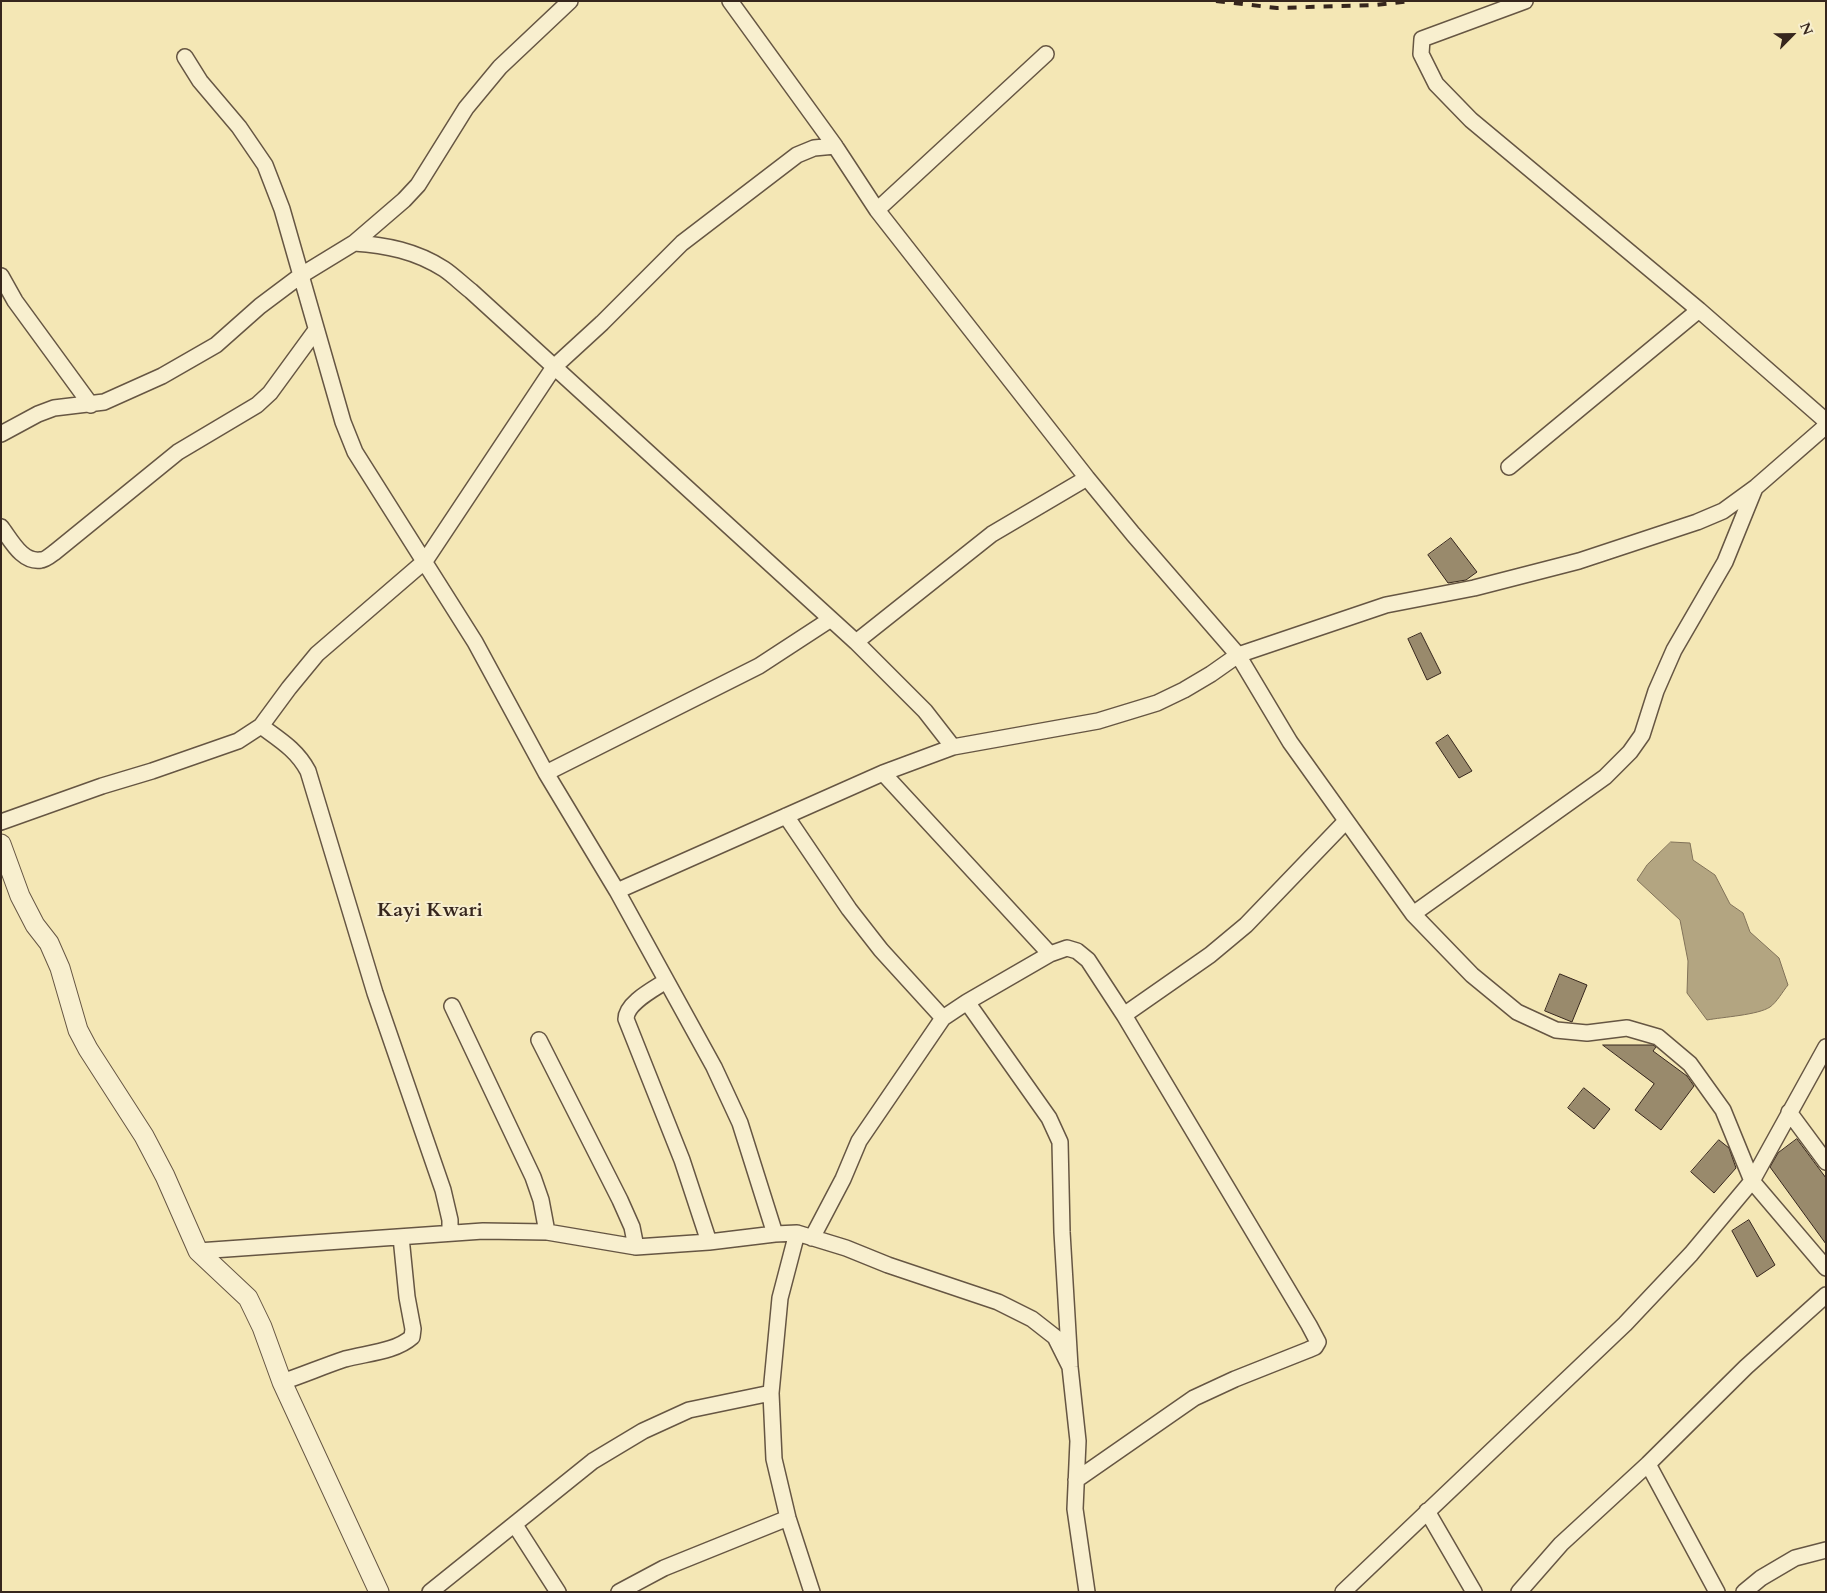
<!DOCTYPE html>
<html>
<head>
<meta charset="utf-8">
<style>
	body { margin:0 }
	#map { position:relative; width:1827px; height:1593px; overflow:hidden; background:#f4e7b5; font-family:Cardo,serif }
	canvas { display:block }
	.frame { position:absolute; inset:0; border:2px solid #36261d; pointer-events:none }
	.north { position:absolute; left:1767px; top:10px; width:50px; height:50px; -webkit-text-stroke:4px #f8efcf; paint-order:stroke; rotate:67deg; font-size:14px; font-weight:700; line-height:20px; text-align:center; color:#36261d }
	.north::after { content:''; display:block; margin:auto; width:18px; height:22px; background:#36261d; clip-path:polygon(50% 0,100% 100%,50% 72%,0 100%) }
</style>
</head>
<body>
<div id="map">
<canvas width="1827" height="1593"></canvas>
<div class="frame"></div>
<div class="north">N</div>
</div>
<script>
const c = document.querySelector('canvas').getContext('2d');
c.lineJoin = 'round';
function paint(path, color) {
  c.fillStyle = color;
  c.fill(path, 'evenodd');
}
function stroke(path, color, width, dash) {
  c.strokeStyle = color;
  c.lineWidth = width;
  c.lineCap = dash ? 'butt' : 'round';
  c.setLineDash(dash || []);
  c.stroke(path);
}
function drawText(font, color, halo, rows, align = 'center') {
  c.font = font + ' Cardo,serif';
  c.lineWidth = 4;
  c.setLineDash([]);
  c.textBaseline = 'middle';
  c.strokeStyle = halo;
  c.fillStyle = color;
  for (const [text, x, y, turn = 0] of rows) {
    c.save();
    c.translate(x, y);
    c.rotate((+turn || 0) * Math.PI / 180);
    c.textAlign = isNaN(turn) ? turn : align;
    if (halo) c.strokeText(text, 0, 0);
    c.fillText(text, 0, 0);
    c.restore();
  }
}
const water = new Path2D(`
	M 1671,842 L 1690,843 L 1693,860 L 1715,875 L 1730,904 L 1743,913 L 1750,932 L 1779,958 L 1788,985 C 1783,991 1777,1002 1770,1007 C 1758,1015 1723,1017 1707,1020 L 1687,993 L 1688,961 L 1680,920 L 1637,880 L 1647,865 Z`);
const building = new Path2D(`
	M 1451,538 L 1477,572 L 1466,580 L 1448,583 L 1428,555 Z
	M 1421,633 L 1441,673 L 1427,680 L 1408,639 Z
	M 1448,735 L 1472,771 L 1459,778 L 1436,743 Z
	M 1560,974 L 1587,985 L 1572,1022 L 1545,1011 Z
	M 1603,1045 L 1653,1045 L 1656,1047 L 1653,1051 L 1687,1076 L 1694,1086 L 1661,1130 L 1635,1110 L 1654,1084 Z
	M 1584,1088 L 1610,1109 L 1594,1129 L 1568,1108 Z
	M 1797,1139 L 1826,1178 L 1826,1244 L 1770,1167 L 1778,1153 Z
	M 1719,1140 L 1729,1148 L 1736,1168 L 1714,1193 L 1691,1172 Z
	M 1749,1220 L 1775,1265 L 1757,1277 L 1732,1231 Z`);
const minor = new Path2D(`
	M 730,1 L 835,146 L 877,210 L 1087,478 L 1133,534 L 1238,655 L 1290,742 L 1413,914 L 1472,975 L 1517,1012 L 1556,1030 L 1587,1033 L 1627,1028 L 1658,1037 L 1690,1064 L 1723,1110 L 1752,1181 L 1826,1268
	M 1525,1 L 1422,39 L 1421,54 L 1436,84 L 1471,120 L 1699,310 L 1826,421
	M 185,57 L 200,81 L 239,127 L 265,165 L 282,209 L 343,422 L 355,452 L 475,642 L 546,773 L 617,891 L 714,1067 L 740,1123 L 775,1234
	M 877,210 L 1046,54
	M 354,243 C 386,245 416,251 444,269 C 453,275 462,284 471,291 L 856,642 L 925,711 L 953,747
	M 1,276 L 15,301 L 91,405
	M 1,434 L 38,414 L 54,408 L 104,402 L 162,376 L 216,345 L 260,306 L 300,276 L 354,243 L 404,200 L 418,185 L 466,108 L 500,67 L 570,1
	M 1509,467 L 1699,310
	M 1,527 C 11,540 22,563 41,560 C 45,560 51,555 55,552 L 178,452 L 257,405 L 270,393 L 316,330
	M 856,642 L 992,534 L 1087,478
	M 261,726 C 280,740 297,750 308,771 L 375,993 L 443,1190 L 450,1220 L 450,1233
	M 546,773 L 759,666 L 831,619
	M 883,773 L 1050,954
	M 786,816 L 849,909 L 881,950 L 943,1018
	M 1,822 L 102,786 L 152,771 L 238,741 L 261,726 L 289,688 L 317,654 L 425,561 L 554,367 L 602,323 L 682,243 L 797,155 L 814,148 L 835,146
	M 617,891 L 883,773 L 953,747 L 1098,721 L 1157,703 L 1184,690 L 1211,674 L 1238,655 L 1386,605 L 1474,588 L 1579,561 L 1697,522 L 1723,511 L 1756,487 L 1826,426
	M 1413,914 L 1605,777 L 1630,752 L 1642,735 L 1656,691 L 1674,650 L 1725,562 L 1755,488
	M 666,981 C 654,989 626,1003 626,1019 L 682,1160 L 709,1242
	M 967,1002 L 1049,1118 L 1060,1142 L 1062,1232 L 1070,1367 L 1078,1441 L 1075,1509 L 1087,1592
	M 452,1006 L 533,1177 L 541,1200 L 547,1232
	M 1124,1015 L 1210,955 L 1246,925 L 1346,821
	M 539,1040 L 620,1200 L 632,1227 L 636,1247
	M 1789,1112 L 1826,1162
	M 797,1233 L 780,1298 L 771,1393 L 774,1459 L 788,1518 L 812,1592
	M 812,1238 L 843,1179 L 859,1141 L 943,1018 L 967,1002 L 1050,954 L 1067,948 L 1077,951 L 1088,960 L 1124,1015 L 1309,1325 L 1318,1342 L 1315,1347 L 1308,1350 L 1235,1379 L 1194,1398 L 1076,1480
	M 198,1251 L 483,1231 L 547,1232 L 636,1247 L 709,1242 L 775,1234 L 797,1233 L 846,1248 L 888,1265 L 998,1302 L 1032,1319 L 1055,1337 L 1070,1367
	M 282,1382 C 303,1375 324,1366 345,1359 C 367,1353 395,1352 412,1337 L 413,1329 L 407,1297 L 401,1237
	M 1648,1464 L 1717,1592
	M 1427,1511 L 1474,1592
	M 515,1525 L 558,1592
	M 430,1592 L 593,1461 L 643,1431 L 689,1410 L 771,1393
	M 619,1592 L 664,1568 L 788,1518
	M 1343,1592 L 1625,1324 L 1691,1254 L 1752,1181 L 1826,1047
	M 1519,1592 L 1561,1544 L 1648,1464 L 1746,1367 L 1826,1295
	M 1744,1592 L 1761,1578 L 1795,1558 L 1826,1550`);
const tertiary = new Path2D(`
	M 1,844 L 20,896 L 35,925 L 49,943 L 60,968 L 78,1030 L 88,1049 L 144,1136 L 165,1176 L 198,1251 L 248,1298 L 262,1327 L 282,1382 L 379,1592`);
const rail = new Path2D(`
	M 1216,1 L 1277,8 L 1375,5 L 1411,1`);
const quarterNames = [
	["Kayi Kwari",430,911]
];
paint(water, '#b3a581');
stroke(water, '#817259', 1);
paint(building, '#998a6c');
stroke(building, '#36261d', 1);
stroke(minor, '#665643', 18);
stroke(tertiary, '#665643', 21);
stroke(minor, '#f8efcf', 15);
stroke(tertiary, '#f8efcf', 19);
stroke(rail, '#36261d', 4, [9, 9]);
drawText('bold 20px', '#36261d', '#f8efcf', quarterNames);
</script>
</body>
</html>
